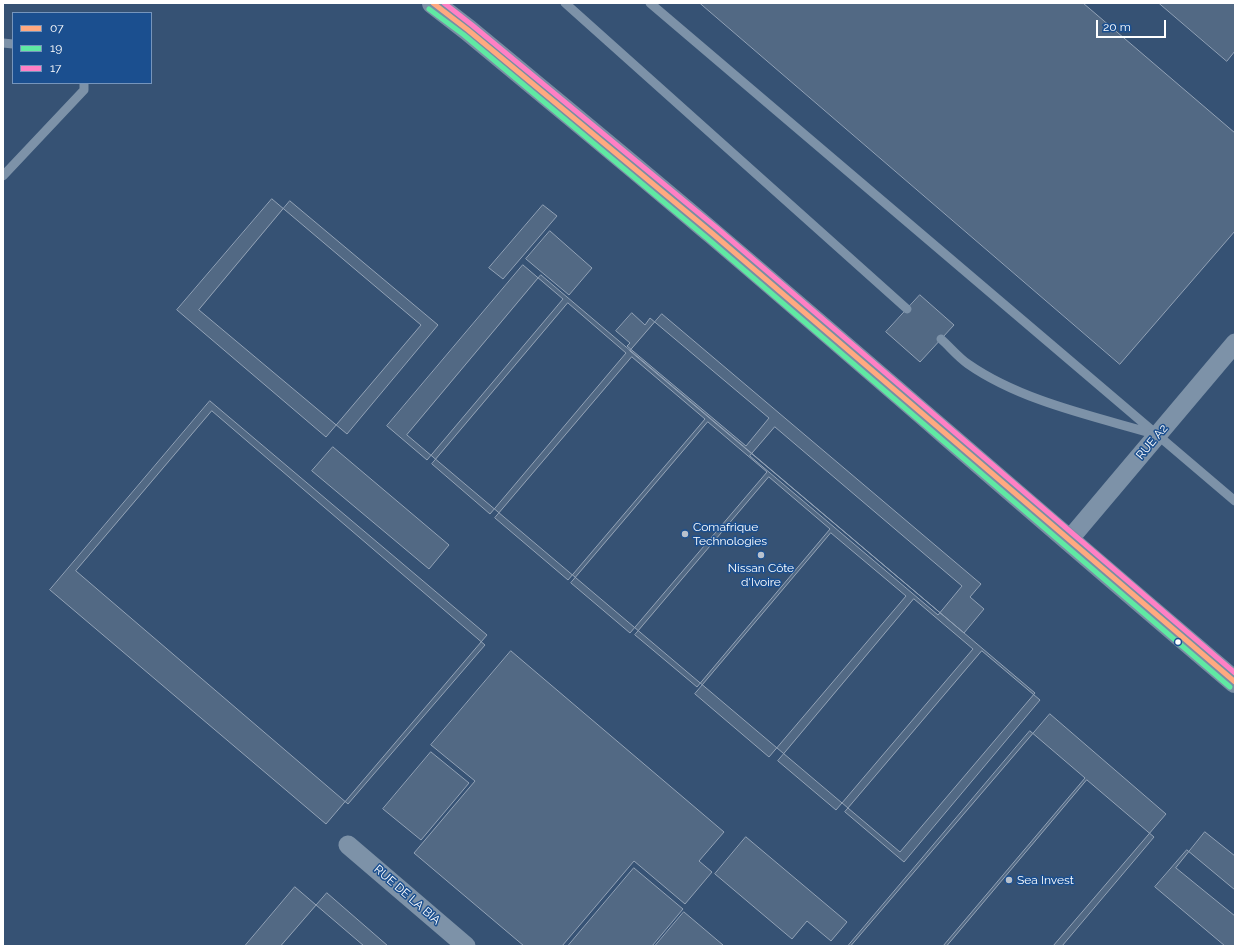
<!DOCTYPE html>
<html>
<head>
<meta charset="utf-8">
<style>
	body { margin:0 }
	#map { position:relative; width:1238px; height:949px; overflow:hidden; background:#365274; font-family:Raleway,sans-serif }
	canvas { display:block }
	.frame { position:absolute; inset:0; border:4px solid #fff; pointer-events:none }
	.legend { position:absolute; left:12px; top:12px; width:140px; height:72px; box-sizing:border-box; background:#1b4f8f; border:1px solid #7695bc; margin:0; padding:5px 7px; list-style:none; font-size:12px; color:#fff }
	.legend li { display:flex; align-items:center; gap:8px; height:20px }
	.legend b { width:20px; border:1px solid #7695bc }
	.scale { position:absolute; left:1096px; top:20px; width:70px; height:18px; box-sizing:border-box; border:2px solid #fff; border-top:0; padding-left:5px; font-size:12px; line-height:14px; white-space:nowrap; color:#fff; -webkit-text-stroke:3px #1b4f8f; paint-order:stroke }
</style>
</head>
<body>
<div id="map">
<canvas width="1238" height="949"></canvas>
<div class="frame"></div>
<ul class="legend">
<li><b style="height:5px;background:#ffa980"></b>07</li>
<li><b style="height:5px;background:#60e9a3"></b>19</li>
<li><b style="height:5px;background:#ff80c5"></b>17</li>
</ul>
<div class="scale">20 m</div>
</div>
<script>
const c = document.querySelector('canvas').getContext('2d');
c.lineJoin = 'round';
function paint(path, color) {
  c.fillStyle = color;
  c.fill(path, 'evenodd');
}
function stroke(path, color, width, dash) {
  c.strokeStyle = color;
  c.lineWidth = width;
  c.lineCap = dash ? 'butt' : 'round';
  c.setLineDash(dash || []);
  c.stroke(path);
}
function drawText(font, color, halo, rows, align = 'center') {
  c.font = font + ' Raleway,sans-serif';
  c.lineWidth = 3;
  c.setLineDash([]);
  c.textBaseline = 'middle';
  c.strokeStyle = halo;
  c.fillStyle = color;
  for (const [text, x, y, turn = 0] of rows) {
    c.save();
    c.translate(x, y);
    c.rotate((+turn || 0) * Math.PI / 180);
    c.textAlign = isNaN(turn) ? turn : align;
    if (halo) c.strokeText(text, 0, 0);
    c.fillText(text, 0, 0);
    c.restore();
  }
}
const building = new Path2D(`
	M 700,3 L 1083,3 L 1235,133 L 1235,231 L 1120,364 Z
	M 1159,3 L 1235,3 L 1235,51 L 1227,61 Z
	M 272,199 L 421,325 L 326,437 L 177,310 Z
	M 290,201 L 438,325 L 347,434 L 199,310 Z
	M 543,205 L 557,216 L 503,279 L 489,268 Z
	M 550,231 L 592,268 L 569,295 L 526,259 Z
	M 523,265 L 563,299 L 427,460 L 387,426 Z
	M 541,275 L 1035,693 L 900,852 L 407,435 Z
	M 920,295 L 954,325 L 920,362 L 886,332 Z
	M 568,303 L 626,353 L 490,514 L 432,464 Z
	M 632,313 L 645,325 L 650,318 L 769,418 L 746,446 L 627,346 L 630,343 L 616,331 Z
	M 662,314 L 981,584 L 970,597 L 984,609 L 964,633 L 630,351 Z
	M 632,357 L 705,419 L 568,580 L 495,518 Z
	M 210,401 L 487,635 L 326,824 L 50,590 Z
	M 212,411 L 485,645 L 348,804 L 76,571 Z
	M 708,422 L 767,472 L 630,633 L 571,583 Z
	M 775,427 L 962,586 L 938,615 L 750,456 Z
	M 333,447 L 449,545 L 429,569 L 312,471 Z
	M 769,477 L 830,529 L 697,687 L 635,635 Z
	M 831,533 L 906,596 L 769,757 L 695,694 Z
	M 914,599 L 973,649 L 836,810 L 778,761 Z
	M 511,651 L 724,832 L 699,861 L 712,872 L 685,904 L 634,861 L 562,946 L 524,946 L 414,853 L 475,781 L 431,745 Z
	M 982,651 L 1040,700 L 904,862 L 845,812 Z
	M 1050,714 L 1166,814 L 1053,946 L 851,946 Z
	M 1030,731 L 1085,778 L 943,946 L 848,946 Z
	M 431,752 L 469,783 L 421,840 L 383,809 Z
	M 1087,780 L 1154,837 L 1062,946 L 947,946 Z
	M 1205,832 L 1235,856 L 1235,916 L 1176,868 Z
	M 746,837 L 847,922 L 831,941 L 807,921 L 792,939 L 715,874 Z
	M 1187,850 L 1235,890 L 1235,946 L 1225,946 L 1155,887 Z
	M 634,868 L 683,909 L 652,946 L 568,946 Z
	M 295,887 L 364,946 L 245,946 Z
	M 327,893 L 388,946 L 281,946 Z
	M 684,912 L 723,945 L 722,946 L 655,946 Z`);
const lane = new Path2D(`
	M 565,3 L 907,309
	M 650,3 L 1235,501
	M 3,43 L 13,44
	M 3,176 L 84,90 L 84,83
	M 941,339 C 950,347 958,357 968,364 C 1021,401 1093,416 1154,434`);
const street = new Path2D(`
	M 1068,541 L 1235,343
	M 348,845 L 466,946`);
const secondary = new Path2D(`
	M 433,3 L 468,30 C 550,98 632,165 713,234 C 888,383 1060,534 1235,682`);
const bus1 = new Path2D(`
	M 433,3 L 468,30 L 713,234 L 1235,682`);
const bus2 = new Path2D(`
	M 429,9 L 464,35 L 708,239 L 1230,687`);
const bus3 = new Path2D(`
	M 444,3 L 472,25 L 718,229 L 1235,673`);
const markers = [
	[685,534,4,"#b9c2ce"],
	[761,555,4,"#b9c2ce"],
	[1178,642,3.5,"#fff"],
	[1009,880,4,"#b9c2ce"]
];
const streetNames = [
	["RUE A2",1152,442,-50],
	["RUE DE LA BIA",407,895,41]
];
const poiNames = [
	["Comafrique",693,527],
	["Technologies",693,541],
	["Nissan Côte",761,568,"center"],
	["d'Ivoire",761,582,"center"],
	["Sea Invest",1017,880]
];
paint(building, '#526984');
stroke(building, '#92a2b6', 1);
stroke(lane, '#7d92a8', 9);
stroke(street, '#7d92a8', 19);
stroke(secondary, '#798da4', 22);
stroke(bus1, '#ffa980', 5);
stroke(bus2, '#60e9a3', 5);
stroke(bus3, '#ff80c5', 5);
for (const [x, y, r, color] of markers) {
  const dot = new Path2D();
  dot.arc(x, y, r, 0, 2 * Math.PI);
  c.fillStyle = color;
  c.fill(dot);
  stroke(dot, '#1b4f8f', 1.5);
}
drawText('12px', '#fff', '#1b4f8f', streetNames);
drawText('12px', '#fff', '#1b4f8f', poiNames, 'left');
</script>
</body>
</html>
